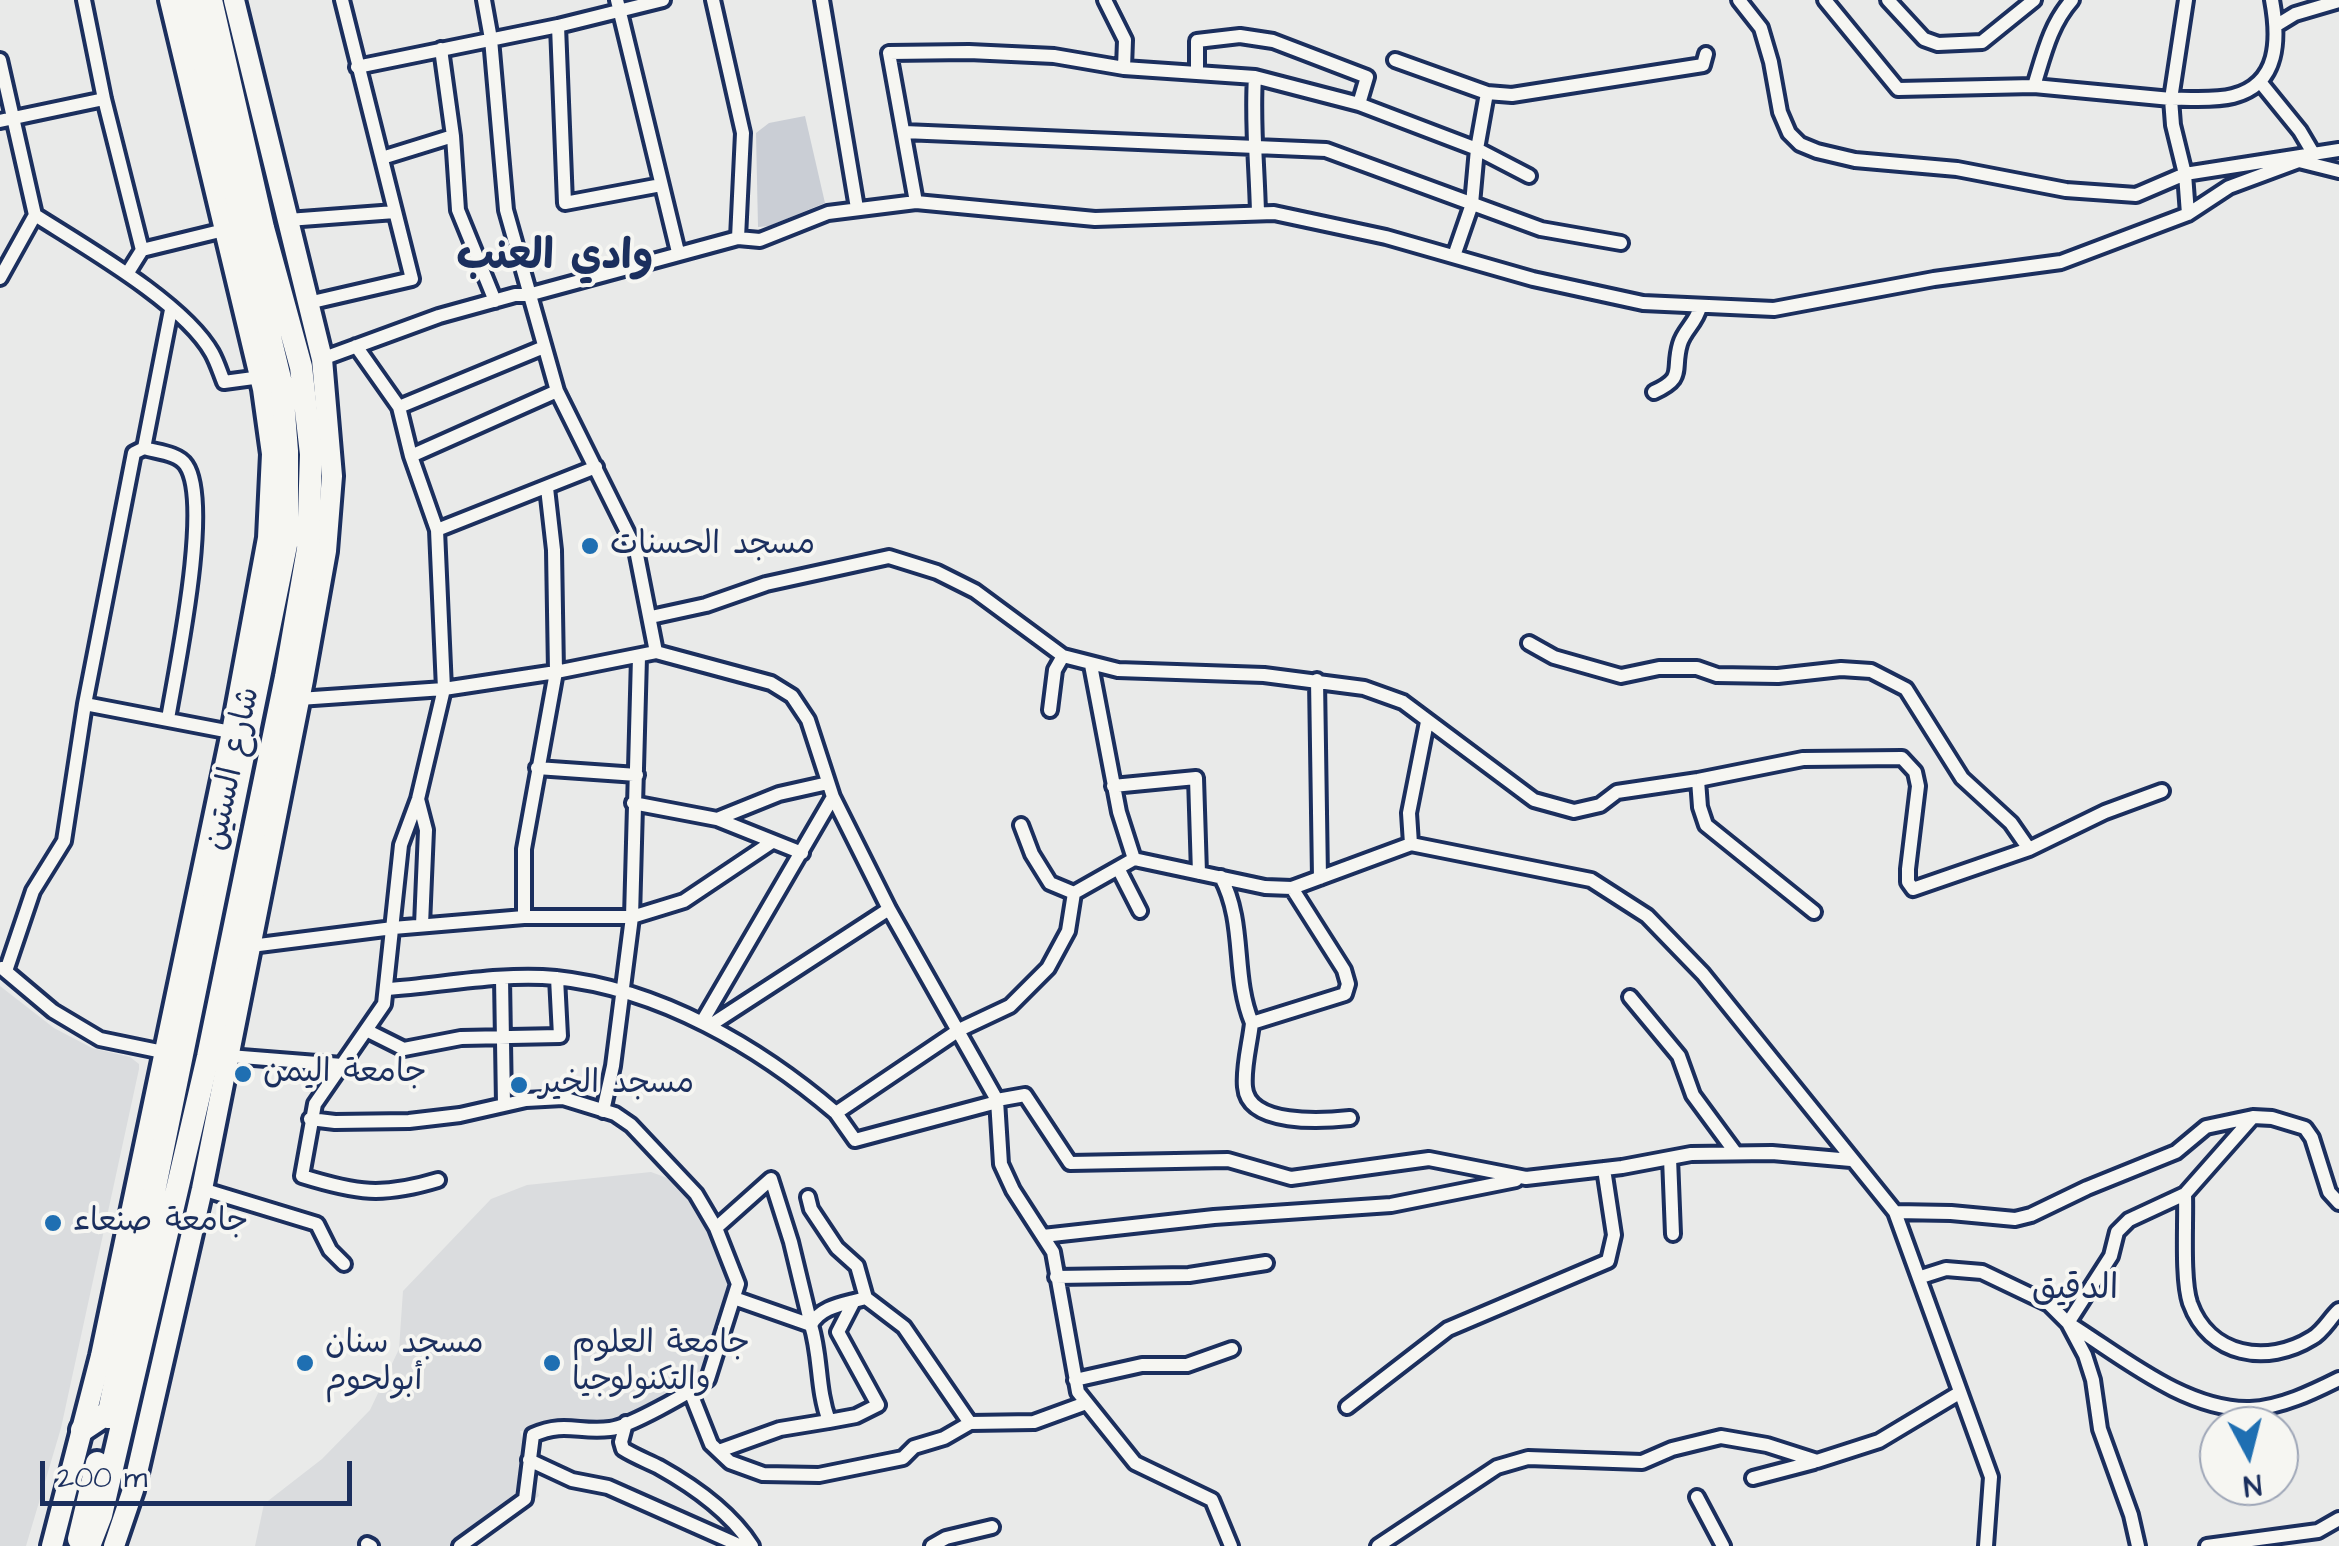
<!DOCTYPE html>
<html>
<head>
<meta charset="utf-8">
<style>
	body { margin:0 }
	#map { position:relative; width:2339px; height:1546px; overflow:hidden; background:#e9eae9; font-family:"Architects Daughter",sans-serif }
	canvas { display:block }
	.north { position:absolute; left:2199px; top:1406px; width:100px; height:100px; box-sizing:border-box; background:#f6f6f2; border:2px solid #9ea6b7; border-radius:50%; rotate:173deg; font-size:28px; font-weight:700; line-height:40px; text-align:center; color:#1b2f5e }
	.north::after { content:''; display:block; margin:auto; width:35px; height:45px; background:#1f6fb2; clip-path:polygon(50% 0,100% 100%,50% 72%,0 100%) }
	.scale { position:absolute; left:40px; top:1461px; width:312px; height:45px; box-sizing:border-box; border:5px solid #1b2f5e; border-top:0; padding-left:12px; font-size:30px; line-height:35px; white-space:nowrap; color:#1b2f5e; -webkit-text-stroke:8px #f6f6f2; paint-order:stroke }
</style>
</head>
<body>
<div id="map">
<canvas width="2339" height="1546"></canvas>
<div class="north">N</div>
<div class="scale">200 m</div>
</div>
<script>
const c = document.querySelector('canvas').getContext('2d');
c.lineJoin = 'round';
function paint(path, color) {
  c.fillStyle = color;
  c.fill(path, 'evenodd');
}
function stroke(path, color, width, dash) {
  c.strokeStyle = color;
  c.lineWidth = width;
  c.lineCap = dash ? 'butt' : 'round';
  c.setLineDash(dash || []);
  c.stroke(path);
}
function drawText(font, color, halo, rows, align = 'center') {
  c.font = font + ' "Architects Daughter","Playpen Sans Arabic",sans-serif';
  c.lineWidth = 8;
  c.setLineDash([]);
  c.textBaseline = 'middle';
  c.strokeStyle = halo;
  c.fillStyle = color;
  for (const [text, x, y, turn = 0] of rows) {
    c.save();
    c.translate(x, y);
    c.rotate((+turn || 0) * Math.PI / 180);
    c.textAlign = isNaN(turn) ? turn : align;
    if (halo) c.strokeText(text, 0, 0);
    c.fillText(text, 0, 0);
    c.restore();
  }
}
const built = new Path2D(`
	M 0,986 L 54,1028 L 92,1048 L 130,1057 L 139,1064 L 139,1069 L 61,1428 L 26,1546 L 0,1546 Z
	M 651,1172 L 678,1182 L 711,1223 L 728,1280 L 728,1298 L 707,1376 L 617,1425 L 520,1431 L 539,1496 L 464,1546 L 255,1546 L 264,1504 L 322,1459 L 370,1410 L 399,1349 L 403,1291 L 491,1199 L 527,1185 Z`);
const green = new Path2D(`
	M 805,116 L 825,203 L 769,226 L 758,227 L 756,133 L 769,123 Z`);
const street = new Path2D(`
	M 84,0 L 104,99 L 142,250
	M 484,0 L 491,39 L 506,210 L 557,391 L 636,550 L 656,652
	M 617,0 L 678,252
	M 713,0 L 743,133 L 738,238
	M 822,0 L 857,208
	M 1105,0 L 1125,40 L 1124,68
	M 1739,0 L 1761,28 L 1771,62 L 1780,112 L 1789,133 L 1800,144 L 1817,151 L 1855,160 L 1957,169 L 2066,190 L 2136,195 L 2185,174 L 2188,214
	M 1825,0 L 1898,89 L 2034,86 L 2171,99 L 2173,125 L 2185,174 L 2339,150
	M 1888,0 L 1924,39 L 1938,44 L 1982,42 L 2034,0
	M 2186,0 L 2171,99 C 2190,98 2214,101 2233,96 C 2280,84 2279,38 2272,0
	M 2277,25 L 2295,14 L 2339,1
	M 558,26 L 565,203 L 661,185
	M 441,49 L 453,136 L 458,210 L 495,301
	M 0,60 L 35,215 L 0,278
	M 1395,60 L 1487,93 L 1477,149 L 1472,204 L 1454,256
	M 357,67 L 558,26 L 663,0
	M 1197,72 L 1197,41 L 1240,36 L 1273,41 L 1367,77 L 1359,104
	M 1255,77 C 1252,123 1257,167 1258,213
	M 2261,83 L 2300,131 L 2313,153
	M 2034,86 C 2044,54 2050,25 2072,0
	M 1487,93 L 1512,95 L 1703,65 L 1706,54
	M 0,121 L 104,99
	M 904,132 L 1326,150 L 1541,229 L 1621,243
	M 382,158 L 453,136
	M 916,202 L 889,53 L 969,52 L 1054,56 L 1124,68 L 1255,77 L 1359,104 L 1477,149 L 1529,176
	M 35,215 C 85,247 184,303 212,353 C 217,362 220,372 224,382 L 261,377
	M 288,220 L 395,212
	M 127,274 L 142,250 L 224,230
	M 308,303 L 412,279 L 342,0
	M 356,346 L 399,407 L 411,456
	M 319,360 L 439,316 L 515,295 L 528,295 L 738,238 L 760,240 L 828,213 L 916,202 L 1095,219 L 1274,213 L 1386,237 L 1533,279 L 1643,303 L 1774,309 L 1934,279 L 2061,262 L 2188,214 L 2229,187 L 2299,161 L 2339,171
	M 1654,392 C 1686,377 1672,371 1680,344 C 1684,330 1696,323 1700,307
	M 399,407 L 544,347
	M 144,448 C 157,452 178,453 186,465 C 212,503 176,670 168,719
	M 437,530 L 596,467
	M 651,617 L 706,605 L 766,584 L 889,557 L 937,572 L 975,591 L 1063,656 L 1118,670 L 1264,675 L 1364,688 L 1403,702 L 1534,800 L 1574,811 L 1600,805 L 1617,792 L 1698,780 L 1803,759 L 1902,758 L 1915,772 L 1918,786 L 1908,869 L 1908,882 L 1913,889 L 2029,849 L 2105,812 L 2162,791
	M 1529,643 L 1554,657 L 1621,676 L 1659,668 L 1697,668 L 1717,675 L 1778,676 L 1841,669 L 1871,671 L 1906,689 L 1962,778 L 2011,823 L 2029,849
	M 1091,665 L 1119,812 L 1134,859
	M 1317,680 L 1320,878
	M 299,699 L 444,689 L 556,672 L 656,652 L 771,683 L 792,696 L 808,720 L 833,797 L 889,909 L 997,1100 L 1001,1164 L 1013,1190 L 1053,1252 L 1078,1392 L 1135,1463 L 1212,1500 L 1231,1546
	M 85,704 L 236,733
	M 1050,710 L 1055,670 L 1063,656
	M 537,768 L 637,775
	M 1698,780 L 1700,807 L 1706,825 L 1814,912
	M 1113,786 L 1196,778 L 1199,873
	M 418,799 L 426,830 L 422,925
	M 633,803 L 717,819 L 802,853
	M 717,819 L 779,794 L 828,783
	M 1021,825 L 1032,854 L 1050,883 L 1074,893
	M 1411,844 L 1409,813 L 1427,722
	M 1118,868 L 1140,911
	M 1221,877 C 1246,924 1232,974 1252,1023
	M 1292,888 L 1344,970 L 1348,984 L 1345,994 L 1252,1023 C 1250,1043 1243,1067 1245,1087 C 1248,1126 1323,1121 1350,1118
	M 524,917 L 524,849 L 556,672 L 554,550 L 547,488
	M 251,946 L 393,928 L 524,917 L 632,917 L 684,901 L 772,842
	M 2,968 L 53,1011 L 100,1039 L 163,1052
	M 6,971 L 33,891 L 64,841 L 85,704 L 134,453 L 144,448 L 171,310
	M 502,978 L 504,1105
	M 388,989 C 443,985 501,973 556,978 C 660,989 759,1047 836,1113 L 959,1030 L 1010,1006 L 1048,968 L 1068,931 L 1074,893 L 1134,859 L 1265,887 L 1292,888 L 1411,844 L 1591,880 L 1647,916 L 1703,974 L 1895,1212 L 1991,1477 L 1986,1546
	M 1630,997 L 1679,1056 L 1693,1095 L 1735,1152
	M 702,1022 L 833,797
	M 709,1026 L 889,909
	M 368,1031 L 404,1049 L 461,1038 L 560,1036 L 557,978
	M 229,1056 L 342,1065
	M 997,1100 L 1025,1095 L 1070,1163 L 1228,1160 L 1291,1178 L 1429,1159 L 1526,1178 L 1622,1167 L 1691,1154 L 1772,1153 L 1851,1160
	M 603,1111 L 613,1066 L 632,917 L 639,657
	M 836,1113 L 855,1140 L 997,1102
	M 310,1119 L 335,1122 L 409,1121 L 460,1115 L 526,1100 L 563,1098 L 615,1114 L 631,1125 L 696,1194 L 716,1228 L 738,1284 L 708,1379 C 691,1392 629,1427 610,1429 C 579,1433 565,1421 533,1435 L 525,1499 L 460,1546
	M 1670,1158 L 1673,1234
	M 438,1180 C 382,1197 357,1193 302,1176 L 315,1104 L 384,1004 L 401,845 L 418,799 L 444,689 L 437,530 L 411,456 L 557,391
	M 202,1189 L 317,1224 L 330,1250 L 344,1264
	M 2185,1194 L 2253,1117
	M 808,1197 L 811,1209 L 837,1248 L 857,1266 L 866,1298
	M 1895,1212 L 1951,1213 L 2015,1219 L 2031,1215 L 2087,1188 L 2176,1152 L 2206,1127 L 2253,1117 L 2272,1118 L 2305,1128 L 2312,1138 L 2329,1192 L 2339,1203
	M 716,1228 L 771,1179 L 791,1242 L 811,1325
	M 1043,1236 L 1214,1217 L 1391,1205 L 1516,1180
	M 1056,1277 L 1189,1275 L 1266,1263
	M 1921,1277 L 1946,1269 L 1982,1272 L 2049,1304 L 2068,1323 L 2085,1355 L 2093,1380 L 2100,1429 L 2131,1515 L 2138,1546
	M 854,1301 L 866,1298 L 904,1327 L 970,1423
	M 2339,1310 C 2330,1318 2323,1332 2312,1338 C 2267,1366 2209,1356 2190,1303 C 2182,1279 2186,1221 2185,1194 L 2129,1220 L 2117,1232 L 2111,1256 L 2068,1323 C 2121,1356 2186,1411 2250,1409 C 2280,1408 2313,1392 2339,1379
	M 811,1325 C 819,1309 838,1305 854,1301 L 838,1332 L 878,1405 L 856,1416 L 829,1421
	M 1075,1380 L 1142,1365 L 1187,1365 L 1232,1349
	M 690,1391 L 711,1444 L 730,1462 L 763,1474 L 819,1475 L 903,1458 L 914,1447 L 944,1438 L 970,1423 L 1034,1422 L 1086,1403
	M 1347,1407 L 1448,1329 L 1608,1261 L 1614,1235 L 1604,1169
	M 626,1423 L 621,1442 L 623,1449 C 634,1456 647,1461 659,1467 C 693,1486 731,1513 752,1546
	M 719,1451 L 780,1429 L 829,1421 C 817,1389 821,1357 811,1325 L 734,1298
	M 529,1460 L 572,1480 L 608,1487 L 741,1546
	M 1753,1478 L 1814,1462
	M 1697,1497 L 1723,1546
	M 367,1544 L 371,1546
	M 932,1546 L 946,1538 L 992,1527
	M 1378,1546 L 1497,1467 L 1528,1458 L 1642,1462 L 1672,1449 L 1721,1437 L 1767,1445 L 1817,1461 L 1879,1441 L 1959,1393
	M 2207,1546 L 2318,1531 L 2339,1519`);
const primary = new Path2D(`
	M 52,1546 L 101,1356 L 232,732 L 268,538 L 272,454 L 263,389 L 170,0
	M 114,1546 L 133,1490 L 202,1189 L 303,680 L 326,551 L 332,476 L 322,359 L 234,0`);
const highway = new Path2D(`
	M 108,1417 L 287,540 L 287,451 L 282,387 L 189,0
	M 82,1430 L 109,1412
	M 79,1539 L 97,1463
	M 89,1546 L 101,1515 L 208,1057 L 286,677 L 308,549 L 311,454 L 301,367 L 263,228 L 211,0`);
const markers = [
	[590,546,10,"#1f6fb2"],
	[243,1074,10,"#1f6fb2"],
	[519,1085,10,"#1f6fb2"],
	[53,1223,10,"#1f6fb2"],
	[305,1363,10,"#1f6fb2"],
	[552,1363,10,"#1f6fb2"]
];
const poiNames = [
	["مسجد الحسنات",610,546],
	["جامعة اليمن",263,1074],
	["مسجد الخير",539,1085],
	["جامعة صنعاء",73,1223],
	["مسجد سنان",325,1345],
	["أبولحوم",325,1382],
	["جامعة العلوم",572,1345],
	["والتكنولوجيا",572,1382]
];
const streetNames = [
	["شارع الستين",234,769,-78]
];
const neighbourhoodNames = [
	["الدقيق",2075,1291]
];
const districtNames = [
	["وادي العنب",555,259]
];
paint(built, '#dadcde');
paint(green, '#caced5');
stroke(street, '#1b2f5e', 20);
stroke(primary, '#1b2f5e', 28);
stroke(highway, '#1b2f5e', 30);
stroke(street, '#f6f6f2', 12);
stroke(primary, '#f6f6f2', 20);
stroke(highway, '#f6f6f2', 22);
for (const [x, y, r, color] of markers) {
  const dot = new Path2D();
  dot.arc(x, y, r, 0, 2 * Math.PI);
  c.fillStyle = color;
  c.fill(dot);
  stroke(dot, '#f6f6f2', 4);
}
drawText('32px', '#1b2f5e', '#f6f6f2', poiNames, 'left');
drawText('32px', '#1b2f5e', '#f6f6f2', streetNames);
drawText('35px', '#1b2f5e', '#f6f6f2', neighbourhoodNames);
drawText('bold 42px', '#1b2f5e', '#f6f6f2', districtNames);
</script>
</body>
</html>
